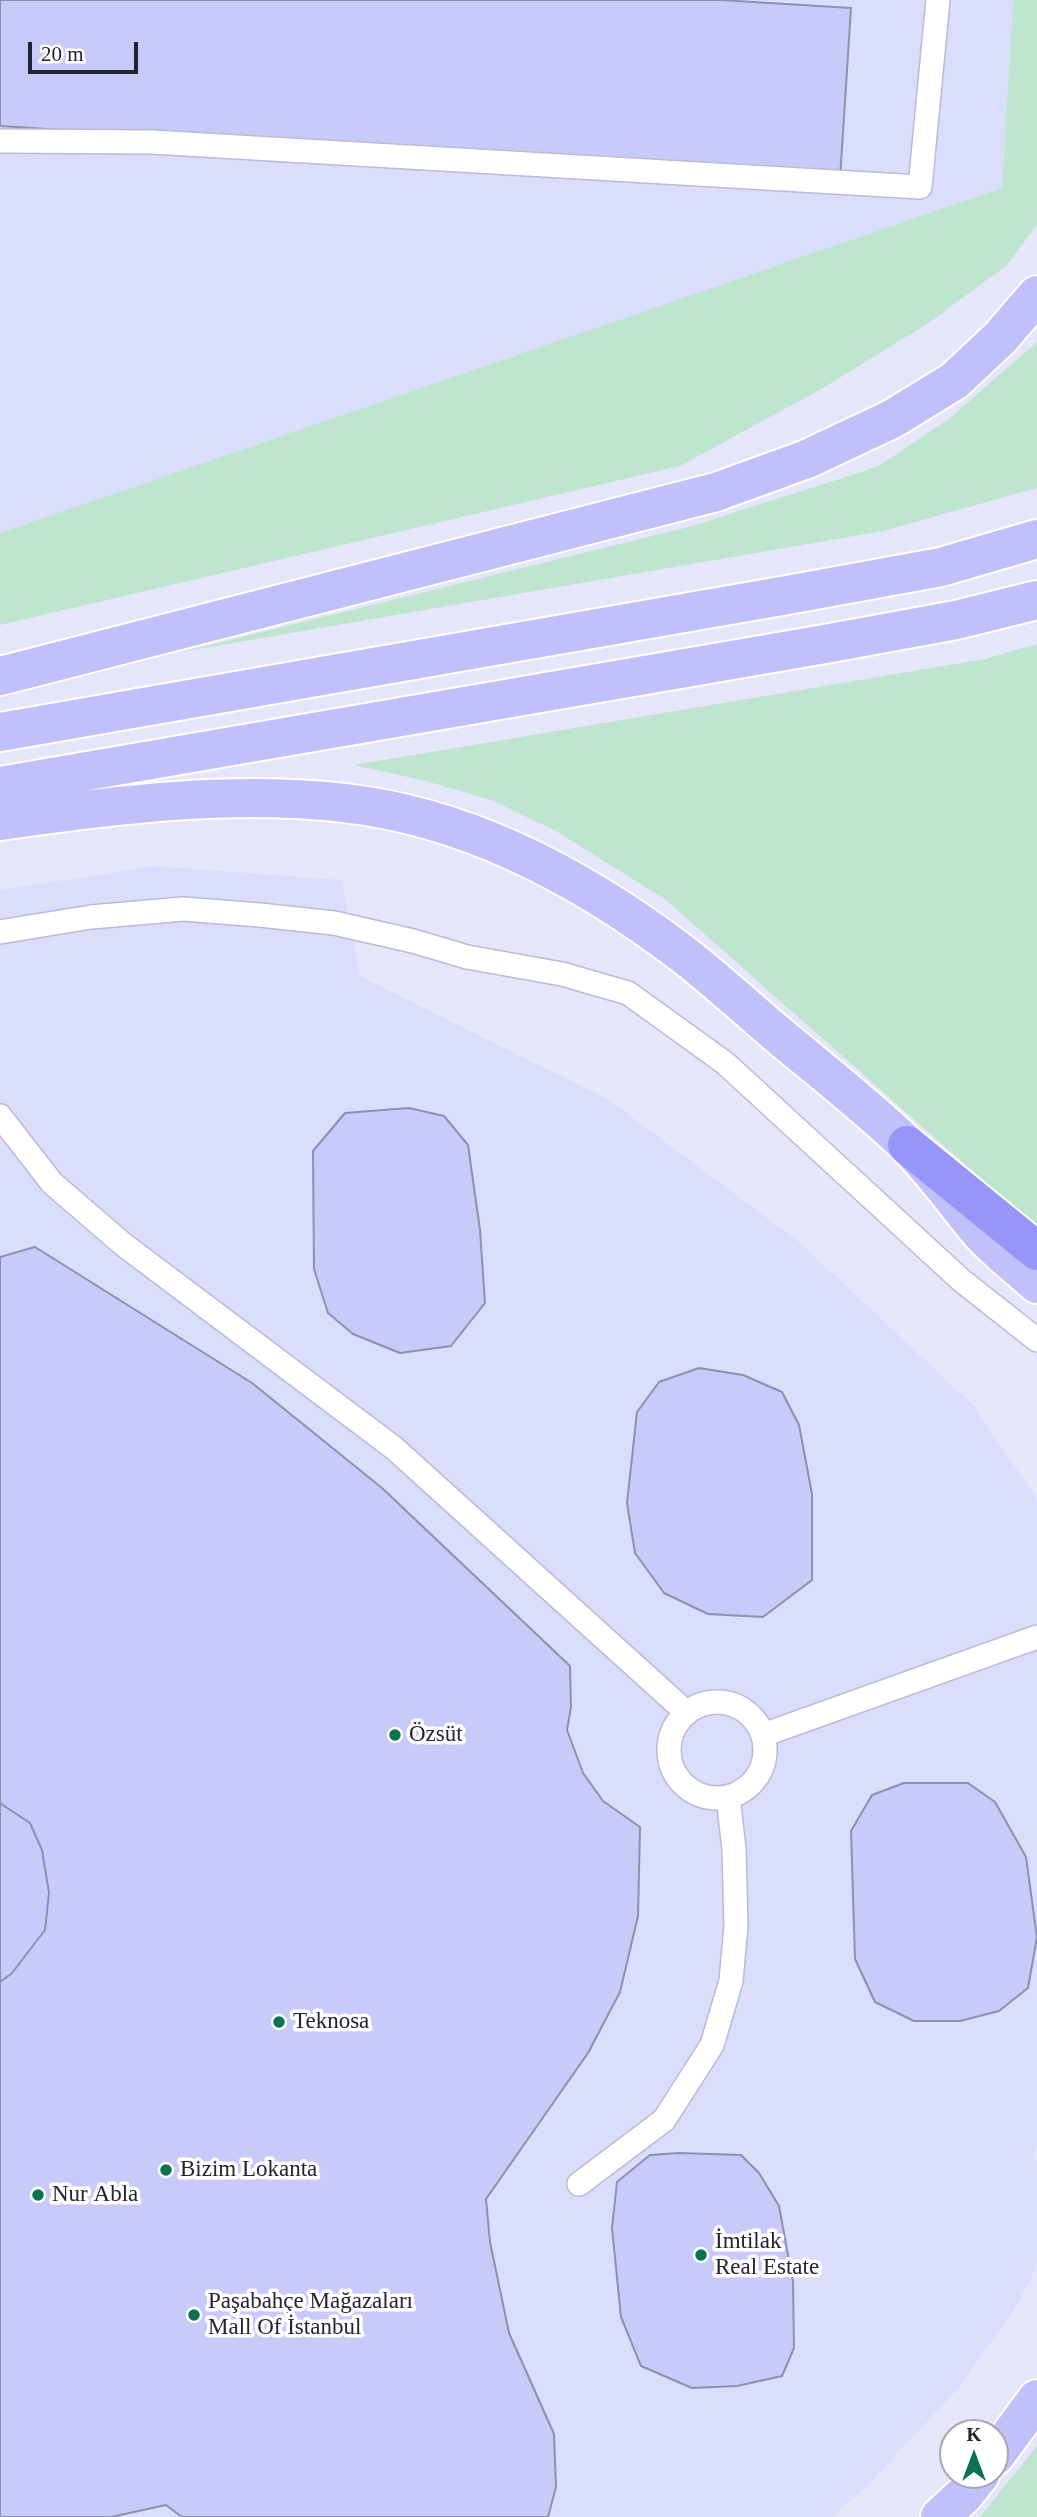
<!DOCTYPE html>
<html>
<head>
<meta charset="utf-8">
<style>
	body { margin:0 }
	#map { position:relative; width:1037px; height:2517px; overflow:hidden; background:#e5e6fa; font-family:Georgia,serif }
	canvas { display:block }
	.north { position:absolute; left:939px; top:2419px; width:70px; height:70px; box-sizing:border-box; background:#fff; border:2px solid #a7a7ac; border-radius:50%; rotate:0deg; font-size:19px; font-weight:700; line-height:28px; text-align:center; color:#232430 }
	.north::after { content:''; display:block; margin:auto; width:24px; height:32px; background:#09734b; clip-path:polygon(50% 0,100% 100%,50% 72%,0 100%) }
	.scale { position:absolute; left:28px; top:42px; width:110px; height:32px; box-sizing:border-box; border:4px solid #232430; border-top:0; padding-left:9px; font-size:21px; line-height:24px; white-space:nowrap; color:#232430; -webkit-text-stroke:5px #fff; paint-order:stroke }
</style>
</head>
<body>
<div id="map">
<canvas width="1037" height="2517"></canvas>
<div class="north">K</div>
<div class="scale">20 m</div>
</div>
<script>
const c = document.querySelector('canvas').getContext('2d');
c.lineJoin = 'round';
function paint(path, color) {
  c.fillStyle = color;
  c.fill(path, 'evenodd');
}
function stroke(path, color, width, dash) {
  c.strokeStyle = color;
  c.lineWidth = width;
  c.lineCap = dash ? 'butt' : 'round';
  c.setLineDash(dash || []);
  c.stroke(path);
}
function drawText(font, color, halo, rows, align = 'center') {
  c.font = font + ' Georgia,serif';
  c.lineWidth = 7;
  c.setLineDash([]);
  c.textBaseline = 'middle';
  c.strokeStyle = halo;
  c.fillStyle = color;
  for (const [text, x, y, turn = 0] of rows) {
    c.save();
    c.translate(x, y);
    c.rotate((+turn || 0) * Math.PI / 180);
    c.textAlign = isNaN(turn) ? turn : align;
    if (halo) c.strokeText(text, 0, 0);
    c.fillText(text, 0, 0);
    c.restore();
  }
}
const built = new Path2D(`
	M 0,0 L 1013,0 L 1002,188 L 0,533 Z
	M 154,866 L 342,880 L 360,976 L 609,1100 L 799,1242 L 974,1406 L 1037,1499 L 1037,2148 L 1034,2158 L 1037,2160 L 1037,2266 L 1016,2307 L 956,2391 L 865,2488 L 831,2517 L 0,2517 L 0,890 Z`);
const green = new Path2D(`
	M 1013,0 L 1037,0 L 1037,225 L 1006,266 L 930,322 L 823,388 L 680,466 L 0,625 L 0,533 L 1002,188 Z
	M 1037,342 L 1037,488 L 883,531 L 181,652 L 689,527 L 877,467 L 950,418 Z
	M 1037,644 L 1037,1228 L 666,900 L 556,831 L 491,800 L 426,781 L 354,765 L 985,659 Z
	M 1037,2446 L 1037,2517 L 980,2517 Z`);
const building = new Path2D(`
	M 0,0 L 721,0 L 851,8 L 840,179 L 0,126 Z
	M 409,1108 L 444,1116 L 468,1145 L 480,1230 L 485,1303 L 451,1346 L 400,1353 L 353,1334 L 328,1313 L 314,1269 L 313,1151 L 345,1113 Z
	M 35,1247 L 252,1383 L 382,1488 L 570,1666 L 571,1707 L 567,1730 L 583,1773 L 603,1801 L 640,1827 L 638,1916 L 620,1992 L 588,2053 L 486,2199 L 490,2242 L 509,2333 L 554,2434 L 556,2487 L 548,2517 L 182,2517 L 166,2505 L 111,2517 L 0,2517 L 0,1982 L 12,1973 L 45,1930 L 49,1893 L 42,1850 L 30,1823 L 0,1803 L 0,1257 Z
	M 699,1368 L 743,1375 L 782,1392 L 799,1425 L 812,1494 L 812,1580 L 763,1617 L 708,1614 L 664,1593 L 635,1553 L 627,1503 L 637,1412 L 659,1382 Z
	M 904,1783 L 968,1783 L 995,1802 L 1026,1857 L 1037,1937 L 1028,1988 L 999,2011 L 960,2021 L 914,2021 L 875,2002 L 855,1959 L 851,1831 L 872,1795 Z
	M 0,1803 L 30,1823 L 42,1850 L 49,1893 L 45,1930 L 12,1973 L 0,1982 Z
	M 679,2153 L 741,2155 L 759,2173 L 779,2206 L 793,2282 L 794,2348 L 782,2376 L 737,2386 L 692,2388 L 641,2366 L 621,2317 L 612,2228 L 617,2182 L 650,2155 Z`);
const service = new Path2D(`
	M 0,141 L 152,142 L 920,187 L 938,0
	M 0,932 L 91,917 L 183,909 L 260,915 L 334,923 L 413,941 L 467,957 L 562,974 L 628,993 L 725,1063 L 961,1280 L 1037,1340
	M 0,1116 L 52,1183 L 124,1245 L 394,1448 L 687,1713
	M669 1750a48 48 0 1 1 96 0a48 48 0 1 1-96 0Z
	M 763,1735 L 1037,1637
	M 579,2184 L 664,2120 L 712,2045 L 731,1981 L 736,1926 L 734,1849 L 728,1797`);
const primary = new Path2D(`
	M 0,676 L 716,492 L 807,459 L 892,419 L 954,381 L 1000,338 L 1037,295
	M 0,732 L 793,594 L 941,567 L 1037,539
	M 0,786 L 825,644 L 956,620 L 1037,600
	M 0,821 C 114,805 229,790 344,803 C 471,817 588,881 688,958 C 718,982 747,1008 776,1033 C 819,1069 864,1104 905,1143 C 932,1169 955,1202 979,1231 C 996,1250 1018,1267 1037,1284
	M 995,2456 L 1037,2399
	M 940,2517 L 964,2495 L 980,2475`);
const motorway = new Path2D(`
	M 907,1145 L 1037,1251`);
const markers = [
	[395,1735,7,"#09734b"],
	[279,2022,7,"#09734b"],
	[166,2170,7,"#09734b"],
	[38,2195,7,"#09734b"],
	[701,2255,7,"#09734b"],
	[194,2315,7,"#09734b"]
];
const poiNames = [
	["Özsüt",409,1735],
	["Teknosa",293,2022],
	["Bizim Lokanta",180,2170],
	["Nur Abla",52,2195],
	["İmtilak",715,2242],
	["Real Estate",715,2268],
	["Paşabahçe Mağazaları",208,2302],
	["Mall Of İstanbul",208,2328]
];
paint(built, '#dbddfc');
paint(green, '#bee5ce');
paint(building, '#c8cbfa');
stroke(building, '#8e90ad', 2);
stroke(service, '#b9bbd9', 26);
stroke(primary, '#fff', 42);
stroke(motorway, '#fff', 42);
stroke(service, '#fff', 23);
stroke(primary, '#c0c0fb', 38);
stroke(motorway, '#9696f9', 38);
for (const [x, y, r, color] of markers) {
  const dot = new Path2D();
  dot.arc(x, y, r, 0, 2 * Math.PI);
  c.fillStyle = color;
  c.fill(dot);
  stroke(dot, '#fff', 2.5);
}
drawText('23px', '#232430', '#fff', poiNames, 'left');
</script>
</body>
</html>
